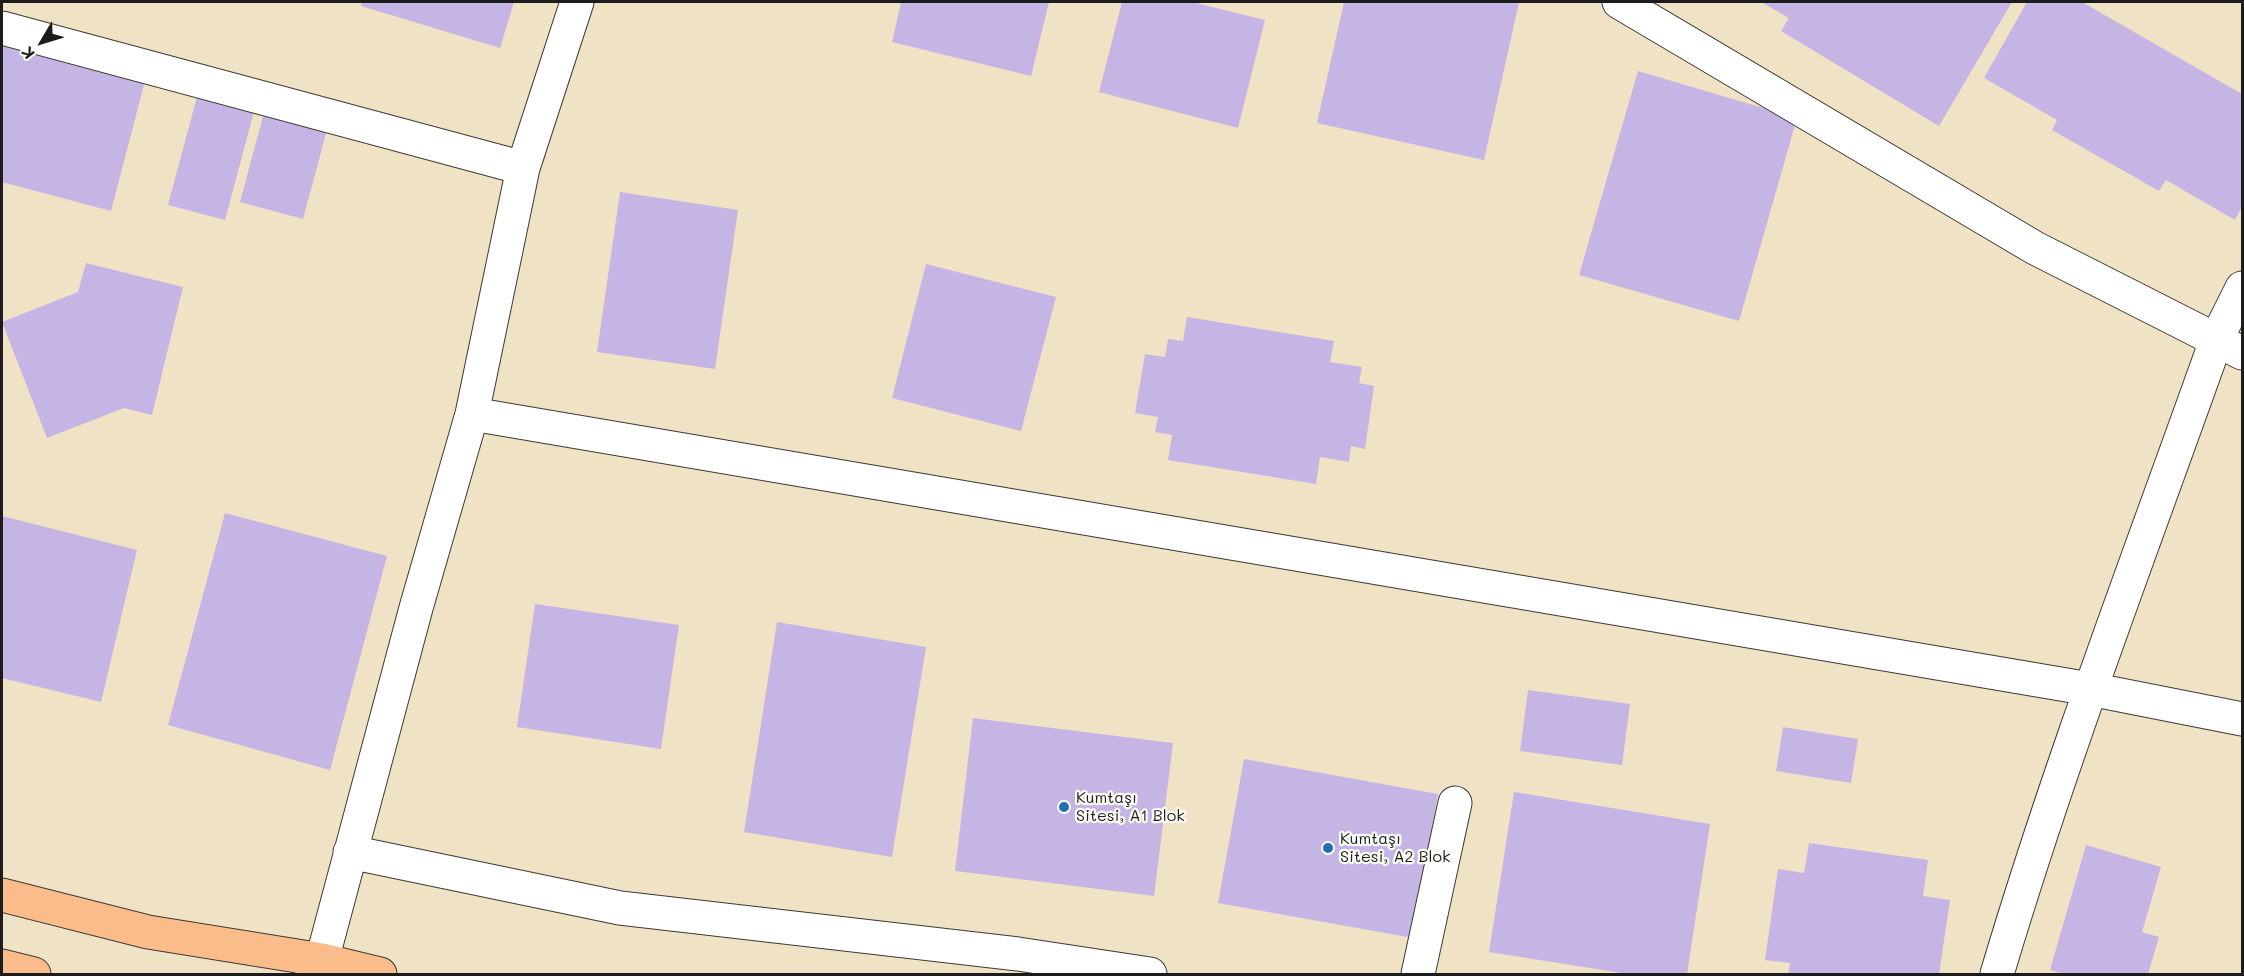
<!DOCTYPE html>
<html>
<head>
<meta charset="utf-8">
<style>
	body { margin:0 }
	#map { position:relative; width:2244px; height:976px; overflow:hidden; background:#f0e2c4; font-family:Mali,sans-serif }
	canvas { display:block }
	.frame { position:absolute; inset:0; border:3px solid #1c1c1c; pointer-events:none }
	.north { position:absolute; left:12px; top:12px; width:60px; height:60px; -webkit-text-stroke:4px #fdfcf7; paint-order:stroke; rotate:232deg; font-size:16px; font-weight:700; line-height:24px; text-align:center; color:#1c1c1c }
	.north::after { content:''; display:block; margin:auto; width:21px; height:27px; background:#1c1c1c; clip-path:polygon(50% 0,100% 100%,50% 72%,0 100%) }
</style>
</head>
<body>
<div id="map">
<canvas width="2244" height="976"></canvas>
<div class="frame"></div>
<div class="north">K</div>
</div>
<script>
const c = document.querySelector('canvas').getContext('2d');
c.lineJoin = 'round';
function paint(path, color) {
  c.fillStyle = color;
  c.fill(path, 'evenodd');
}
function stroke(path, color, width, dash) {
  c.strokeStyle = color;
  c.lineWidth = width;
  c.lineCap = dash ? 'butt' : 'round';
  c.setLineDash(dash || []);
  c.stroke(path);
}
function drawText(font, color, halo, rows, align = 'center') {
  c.font = font + ' Mali,sans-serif';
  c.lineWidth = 4.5;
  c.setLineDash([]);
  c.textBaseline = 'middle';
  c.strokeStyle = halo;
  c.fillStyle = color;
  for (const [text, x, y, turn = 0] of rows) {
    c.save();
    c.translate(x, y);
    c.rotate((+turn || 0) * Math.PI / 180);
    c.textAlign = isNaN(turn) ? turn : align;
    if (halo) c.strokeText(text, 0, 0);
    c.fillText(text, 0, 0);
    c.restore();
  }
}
const building = new Path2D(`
	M 362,2 L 514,2 L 500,48 L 361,6 Z
	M 901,2 L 1049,2 L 1031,76 L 892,42 Z
	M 1122,2 L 1192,2 L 1265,20 L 1238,128 L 1099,92 Z
	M 1344,2 L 1519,2 L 1484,160 L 1317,123 Z
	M 1761,2 L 2012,2 L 1939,126 L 1781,31 L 1789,18 Z
	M 2027,2 L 2082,2 L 2242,94 L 2242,206 L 2235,220 L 2166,180 L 2159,191 L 2052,130 L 2057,120 L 1984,78 Z
	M 2,39 L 146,77 L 111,211 L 2,182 Z
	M 1638,71 L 1797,118 L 1739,321 L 1579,275 Z
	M 198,93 L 255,108 L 225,220 L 168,205 Z
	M 265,109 L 328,126 L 303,219 L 240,202 Z
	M 620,192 L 738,210 L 715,369 L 597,352 Z
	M 86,263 L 183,287 L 152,415 L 124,408 L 47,438 L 2,322 L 78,292 Z
	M 926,264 L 1056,297 L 1021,431 L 892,398 Z
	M 1187,317 L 1334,341 L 1330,362 L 1362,367 L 1359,383 L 1374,386 L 1365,449 L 1351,446 L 1349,462 L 1320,457 L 1316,484 L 1168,460 L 1172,435 L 1155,432 L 1158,417 L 1135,413 L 1145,354 L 1165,357 L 1168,339 L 1183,341 Z
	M 225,513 L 387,556 L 330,770 L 168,725 Z
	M 2,516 L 137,550 L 101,702 L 2,678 Z
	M 535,604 L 679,625 L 661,749 L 517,727 Z
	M 777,622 L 926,647 L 892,857 L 744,832 Z
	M 1528,690 L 1630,704 L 1622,765 L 1520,751 Z
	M 973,718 L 1173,743 L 1154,896 L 955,871 Z
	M 1783,727 L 1858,739 L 1851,783 L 1776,771 Z
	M 1244,759 L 1438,794 L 1413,938 L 1218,903 Z
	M 1514,792 L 1710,824 L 1687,974 L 1628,974 L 1489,952 Z
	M 1809,843 L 1928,860 L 1923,896 L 1950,900 L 1939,974 L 1788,974 L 1790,963 L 1765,960 L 1778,869 L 1804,873 Z
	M 2086,845 L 2161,867 L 2142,932 L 2159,937 L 2148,974 L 2064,974 L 2050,970 Z`);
const minor = new Path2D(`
	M 1619,2 L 2035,248 L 2242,353
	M 2,28 L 523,168
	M 472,414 L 2090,689 L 2242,719
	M 350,852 L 620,908 L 1018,954 L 1150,974
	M 312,974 L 322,960 L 416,608 L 472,414 L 523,168 L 577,2
	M 1418,974 L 1455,803
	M 1997,974 C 2061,759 2142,549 2217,338 L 2242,288`);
const major = new Path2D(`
	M 2,895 L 148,932 L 322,960 L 380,974
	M 2,966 L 34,974`);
const markers = [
	[1064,807,6,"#1f6fb2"],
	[1328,848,6,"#1f6fb2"]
];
const poiNames = [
	["Kumtaşı",1076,798],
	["Sitesi, A1 Blok",1076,816],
	["Kumtaşı",1340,839],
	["Sitesi, A2 Blok",1340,857]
];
paint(building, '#c5b5e5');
stroke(minor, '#3c3a35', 35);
stroke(major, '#3c3a35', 35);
stroke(minor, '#fff', 33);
stroke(major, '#fabc8b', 33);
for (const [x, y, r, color] of markers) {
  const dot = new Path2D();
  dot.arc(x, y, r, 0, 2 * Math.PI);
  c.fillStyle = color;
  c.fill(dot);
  stroke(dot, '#fdfcf7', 2);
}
drawText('16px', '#1c1c1c', '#fdfcf7', poiNames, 'left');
</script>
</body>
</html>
